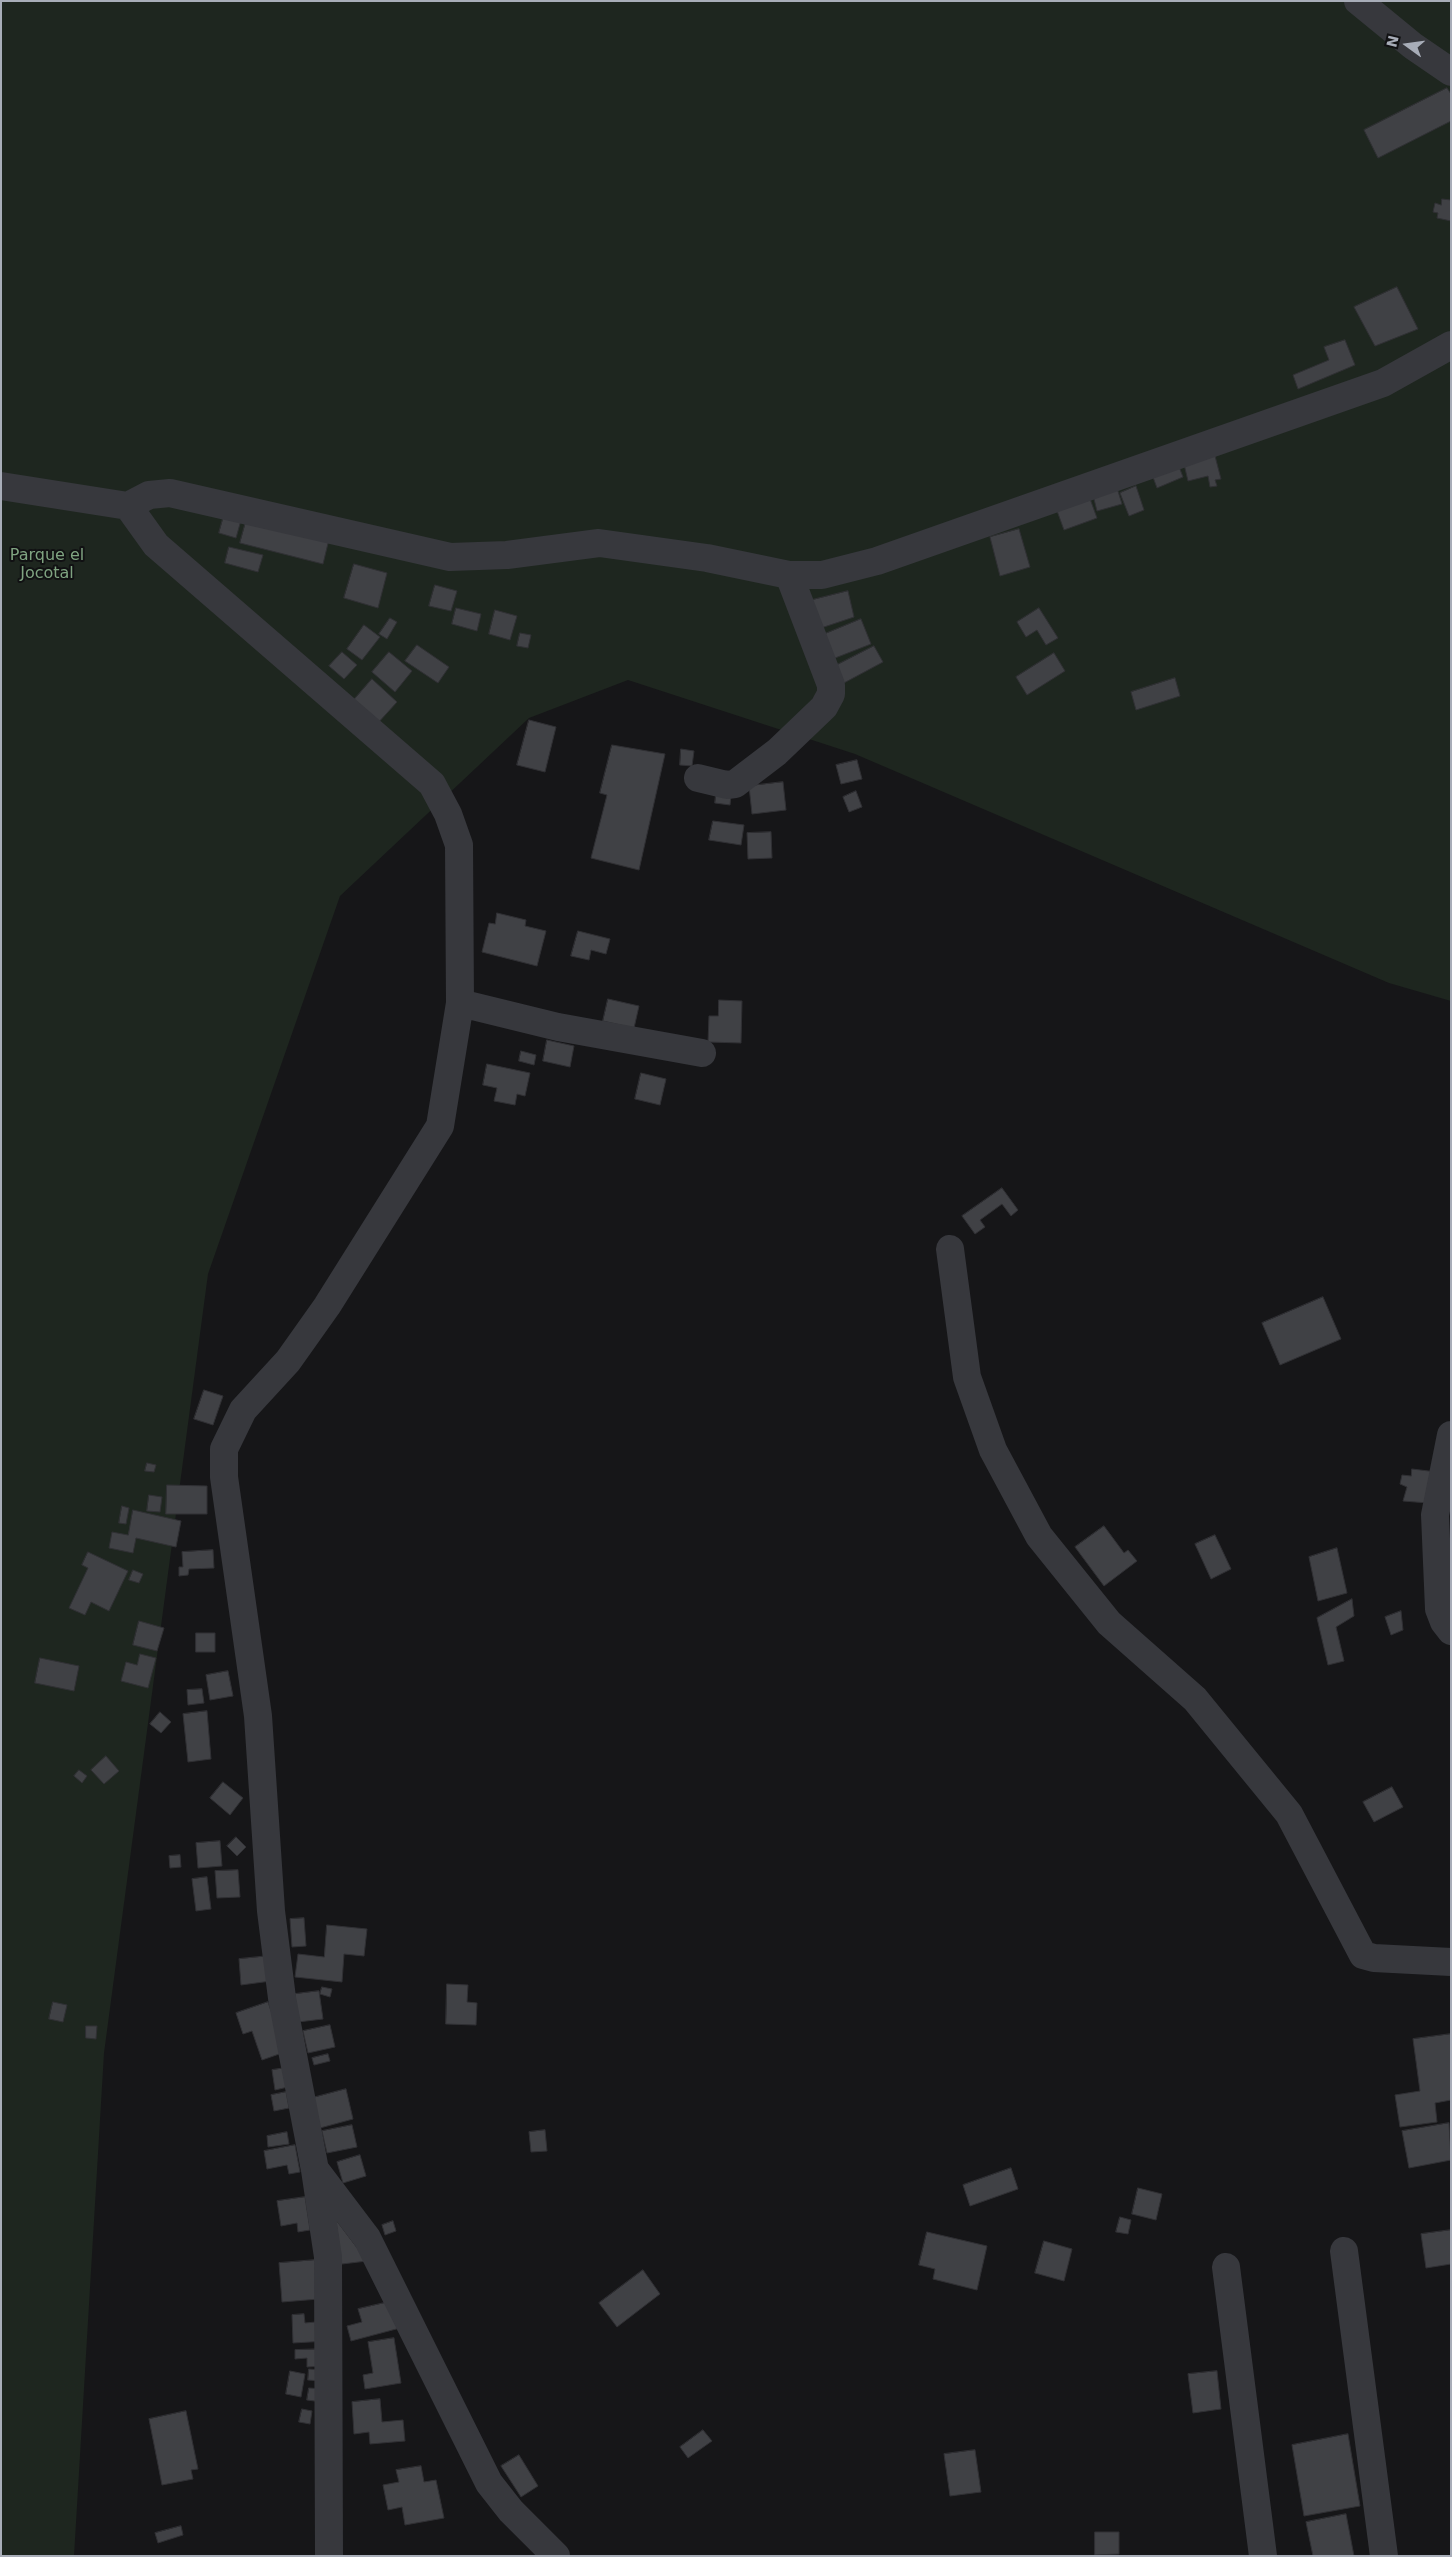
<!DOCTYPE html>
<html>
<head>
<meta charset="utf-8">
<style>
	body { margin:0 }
	#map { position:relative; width:1452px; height:2557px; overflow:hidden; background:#161618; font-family:"DejaVu Sans",sans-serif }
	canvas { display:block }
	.frame { position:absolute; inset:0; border:2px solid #a8adb8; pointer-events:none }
	.north { position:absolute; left:1382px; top:20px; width:50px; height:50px; -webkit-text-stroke:4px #111113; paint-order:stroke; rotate:284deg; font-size:14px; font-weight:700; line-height:20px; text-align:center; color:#a8adb8 }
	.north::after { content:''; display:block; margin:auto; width:18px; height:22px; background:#a8adb8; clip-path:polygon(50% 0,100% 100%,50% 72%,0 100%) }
</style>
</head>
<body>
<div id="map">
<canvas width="1452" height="2557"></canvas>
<div class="frame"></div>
<div class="north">N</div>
</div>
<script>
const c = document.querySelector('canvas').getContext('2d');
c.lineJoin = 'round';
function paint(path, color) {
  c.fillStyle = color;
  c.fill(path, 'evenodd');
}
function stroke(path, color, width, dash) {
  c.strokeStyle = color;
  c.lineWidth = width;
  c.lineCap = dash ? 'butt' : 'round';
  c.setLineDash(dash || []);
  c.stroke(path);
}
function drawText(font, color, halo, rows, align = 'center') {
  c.font = font + ' "DejaVu Sans",sans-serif';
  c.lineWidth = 4;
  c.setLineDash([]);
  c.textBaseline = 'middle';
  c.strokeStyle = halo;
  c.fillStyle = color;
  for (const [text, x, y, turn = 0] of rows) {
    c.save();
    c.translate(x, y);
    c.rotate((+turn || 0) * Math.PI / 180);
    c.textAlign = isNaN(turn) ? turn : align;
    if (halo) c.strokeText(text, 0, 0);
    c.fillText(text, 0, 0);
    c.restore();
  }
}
const green = new Path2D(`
	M 1,1 L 1451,1 L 1451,1001 L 1389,983 L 855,754 L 628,680 L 529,718 L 340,896 L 208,1274 L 104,2053 L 74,2556 L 1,2556 Z`);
const building = new Path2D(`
	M 1447,88 L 1451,94 L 1451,121 L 1378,158 L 1364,130 Z
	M 1442,199 L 1451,200 L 1451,221 L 1437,218 L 1438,213 L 1433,212 L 1435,203 L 1441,205 Z
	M 1397,287 L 1418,329 L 1375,346 L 1354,307 Z
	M 1345,340 L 1355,365 L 1298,389 L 1293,375 L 1329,360 L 1324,347 Z
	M 1215,456 L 1221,479 L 1215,480 L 1217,486 L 1210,487 L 1208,476 L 1188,481 L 1184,464 Z
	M 1176,459 L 1183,477 L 1157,488 L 1150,469 Z
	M 1136,486 L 1144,510 L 1129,516 L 1120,493 Z
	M 1117,488 L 1122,504 L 1097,511 L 1093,495 Z
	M 1089,496 L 1097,518 L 1064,530 L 1056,508 Z
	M 226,508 L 243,513 L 236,538 L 219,533 Z
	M 248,514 L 330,535 L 323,564 L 240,543 Z
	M 1019,529 L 1030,567 L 1000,576 L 990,537 Z
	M 229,547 L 263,555 L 258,572 L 225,563 Z
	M 354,564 L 387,573 L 378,608 L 344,598 Z
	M 435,585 L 457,591 L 451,611 L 429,606 Z
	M 848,591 L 854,617 L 815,630 L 808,601 Z
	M 456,608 L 481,614 L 477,631 L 452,624 Z
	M 1039,608 L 1058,638 L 1046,645 L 1037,630 L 1026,637 L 1017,622 Z
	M 495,610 L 517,616 L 510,640 L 489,634 Z
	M 390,618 L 397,622 L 387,639 L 379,634 Z
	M 861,619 L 871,644 L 830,660 L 820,636 Z
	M 364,625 L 380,637 L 362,660 L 347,649 Z
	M 520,633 L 531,635 L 528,648 L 517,646 Z
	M 417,645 L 449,667 L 438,683 L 405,661 Z
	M 874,646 L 883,662 L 842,684 L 833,667 Z
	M 342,652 L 357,665 L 344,679 L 329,666 Z
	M 389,652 L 412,671 L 395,692 L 372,672 Z
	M 1054,653 L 1065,671 L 1027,695 L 1016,677 Z
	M 1175,678 L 1180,696 L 1136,710 L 1131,692 Z
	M 372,679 L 397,702 L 377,724 L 352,702 Z
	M 529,720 L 556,727 L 545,772 L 517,765 Z
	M 612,745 L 665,754 L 639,870 L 591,858 L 607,795 L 600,793 Z
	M 681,749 L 694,751 L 692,766 L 680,765 Z
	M 857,760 L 862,779 L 841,784 L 836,765 Z
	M 783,782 L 786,810 L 752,814 L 749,786 Z
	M 717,787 L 742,789 L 741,796 L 731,795 L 730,805 L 715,803 Z
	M 856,791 L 862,807 L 849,812 L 843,797 Z
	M 713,821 L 744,825 L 741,845 L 709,840 Z
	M 771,832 L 772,858 L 748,859 L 747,833 Z
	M 497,913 L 526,920 L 525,926 L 546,931 L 537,966 L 482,952 L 489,923 L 495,924 Z
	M 578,931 L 610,939 L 606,954 L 591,950 L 589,960 L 571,956 Z
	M 608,999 L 639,1006 L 634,1028 L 603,1021 Z
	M 719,1000 L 742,1001 L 741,1043 L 708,1042 L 709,1016 L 718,1016 Z
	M 547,1040 L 574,1046 L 570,1067 L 543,1061 Z
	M 521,1051 L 536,1055 L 534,1065 L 519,1061 Z
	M 487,1064 L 530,1073 L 525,1096 L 517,1094 L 515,1105 L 494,1101 L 497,1088 L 483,1085 Z
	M 641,1073 L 666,1079 L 660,1105 L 635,1099 Z
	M 1002,1188 L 1018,1210 L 1011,1216 L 1002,1204 L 980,1220 L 985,1227 L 975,1234 L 962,1216 Z
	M 1323,1297 L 1341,1339 L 1280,1365 L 1262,1323 Z
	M 204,1390 L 223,1396 L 213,1425 L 194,1419 Z
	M 147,1463 L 156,1465 L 154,1472 L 145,1471 Z
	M 1412,1469 L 1437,1472 L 1428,1503 L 1403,1501 L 1407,1487 L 1400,1484 L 1402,1475 L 1411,1476 Z
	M 167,1485 L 207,1486 L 207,1514 L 166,1514 Z
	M 149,1495 L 162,1497 L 160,1512 L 147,1511 Z
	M 122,1506 L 129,1508 L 126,1524 L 119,1523 Z
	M 133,1510 L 181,1521 L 176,1547 L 136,1538 L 133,1553 L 109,1548 L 112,1532 L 128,1535 Z
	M 1104,1526 L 1124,1553 L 1128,1550 L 1137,1561 L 1104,1586 L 1075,1547 Z
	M 1215,1535 L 1231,1569 L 1211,1579 L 1195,1544 Z
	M 1337,1548 L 1347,1593 L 1318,1601 L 1309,1557 Z
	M 213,1550 L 214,1568 L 189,1569 L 188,1575 L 179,1576 L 179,1567 L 183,1567 L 182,1552 Z
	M 88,1552 L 128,1571 L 109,1611 L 91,1602 L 85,1615 L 69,1608 L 88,1568 L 82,1565 Z
	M 133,1570 L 143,1574 L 139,1583 L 129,1580 Z
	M 1352,1599 L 1354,1616 L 1336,1627 L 1344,1661 L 1328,1665 L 1317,1618 Z
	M 1401,1611 L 1403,1630 L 1391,1635 L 1385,1617 Z
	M 139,1621 L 164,1628 L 157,1651 L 133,1645 Z
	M 196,1633 L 215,1633 L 215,1652 L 196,1652 Z
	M 140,1654 L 156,1658 L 148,1688 L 121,1681 L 126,1662 L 137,1665 Z
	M 40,1658 L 79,1666 L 74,1691 L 35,1683 Z
	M 228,1671 L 233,1696 L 210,1700 L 206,1675 Z
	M 202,1689 L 204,1703 L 188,1705 L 187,1690 Z
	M 207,1711 L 211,1759 L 188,1762 L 183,1714 Z
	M 160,1712 L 171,1722 L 161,1733 L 150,1724 Z
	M 106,1756 L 119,1771 L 104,1784 L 91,1770 Z
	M 79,1770 L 87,1776 L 82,1783 L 74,1776 Z
	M 223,1782 L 243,1798 L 230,1815 L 210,1798 Z
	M 1392,1787 L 1403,1807 L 1374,1822 L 1363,1802 Z
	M 236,1837 L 246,1847 L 237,1856 L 227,1846 Z
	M 220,1841 L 222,1866 L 198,1868 L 196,1843 Z
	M 180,1855 L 181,1867 L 170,1868 L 169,1856 Z
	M 238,1870 L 240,1897 L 217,1898 L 215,1871 Z
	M 207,1877 L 211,1909 L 196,1911 L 192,1879 Z
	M 304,1918 L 306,1946 L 292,1947 L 290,1919 Z
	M 327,1925 L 367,1929 L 364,1956 L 344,1954 L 342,1982 L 295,1977 L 298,1954 L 324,1957 Z
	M 269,1956 L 271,1981 L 241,1985 L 239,1959 Z
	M 447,1984 L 468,1985 L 467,2002 L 477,2003 L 476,2025 L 446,2024 Z
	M 322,1987 L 332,1989 L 330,1997 L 320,1994 Z
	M 319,1991 L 323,2019 L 298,2022 L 295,1994 Z
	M 53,2002 L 67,2005 L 63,2022 L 49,2019 Z
	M 268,2002 L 285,2052 L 262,2060 L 252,2031 L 243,2034 L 236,2013 Z
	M 330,2025 L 335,2047 L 308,2053 L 303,2031 Z
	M 86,2026 L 97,2026 L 96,2039 L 86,2038 Z
	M 1451,2034 L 1451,2100 L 1435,2103 L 1437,2122 L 1400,2127 L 1395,2095 L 1420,2091 L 1413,2039 Z
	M 328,2054 L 330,2061 L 314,2065 L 312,2058 Z
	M 285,2068 L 288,2087 L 275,2090 L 272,2070 Z
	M 346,2089 L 353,2119 L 320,2128 L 312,2098 Z
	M 286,2092 L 289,2108 L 274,2111 L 271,2095 Z
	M 1449,2123 L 1451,2160 L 1409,2168 L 1402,2131 Z
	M 352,2125 L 357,2147 L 327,2153 L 322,2131 Z
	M 545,2130 L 547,2151 L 531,2152 L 529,2132 Z
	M 287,2132 L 289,2144 L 268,2147 L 267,2136 Z
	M 295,2145 L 300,2172 L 289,2174 L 287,2165 L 267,2169 L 264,2151 Z
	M 360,2155 L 366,2176 L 343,2183 L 337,2162 Z
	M 1011,2168 L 1018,2189 L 970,2206 L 963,2185 Z
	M 1138,2188 L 1162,2194 L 1156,2220 L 1132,2214 Z
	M 305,2197 L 310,2230 L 298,2232 L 297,2223 L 281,2226 L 277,2201 Z
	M 1120,2217 L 1131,2220 L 1128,2234 L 1116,2232 Z
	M 336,2220 L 367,2261 L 342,2264 Z
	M 393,2221 L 396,2231 L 385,2235 L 382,2225 Z
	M 1451,2230 L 1451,2264 L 1426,2268 L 1421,2234 Z
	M 927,2232 L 987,2246 L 977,2290 L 933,2279 L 935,2269 L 919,2265 Z
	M 1044,2241 L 1072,2249 L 1064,2281 L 1035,2273 Z
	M 315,2260 L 319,2299 L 282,2302 L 279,2263 Z
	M 643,2270 L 660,2294 L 617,2327 L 599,2303 Z
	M 393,2301 L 400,2328 L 351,2341 L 347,2326 L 362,2322 L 358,2309 Z
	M 304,2314 L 305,2323 L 326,2321 L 327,2341 L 293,2343 L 292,2315 Z
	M 394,2338 L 401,2383 L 365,2389 L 363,2375 L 373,2373 L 368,2342 Z
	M 325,2349 L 326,2366 L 307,2367 L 307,2358 L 295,2359 L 295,2350 Z
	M 309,2369 L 322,2370 L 321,2381 L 308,2380 Z
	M 290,2371 L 305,2374 L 301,2397 L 286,2394 Z
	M 1217,2371 L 1221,2409 L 1193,2413 L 1188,2374 Z
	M 309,2388 L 323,2389 L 322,2402 L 307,2400 Z
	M 380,2399 L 382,2422 L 403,2420 L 405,2441 L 370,2444 L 369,2432 L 354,2434 L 352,2402 Z
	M 302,2409 L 312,2411 L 310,2424 L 299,2422 Z
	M 186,2411 L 198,2469 L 191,2470 L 193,2479 L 162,2485 L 149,2419 Z
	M 703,2430 L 712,2441 L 688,2458 L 680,2447 Z
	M 1348,2434 L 1360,2506 L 1304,2516 L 1292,2445 Z
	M 975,2450 L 981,2492 L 950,2496 L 944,2454 Z
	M 519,2455 L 538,2486 L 521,2497 L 501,2466 Z
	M 421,2466 L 424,2482 L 436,2480 L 444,2518 L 405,2525 L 402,2507 L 388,2510 L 383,2485 L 399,2482 L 396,2470 Z
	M 1346,2514 L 1354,2556 L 1313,2556 L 1306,2522 Z
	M 181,2526 L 183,2535 L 158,2543 L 155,2533 Z
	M 1095,2532 L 1119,2532 L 1119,2554 L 1095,2555 Z`);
const minor = new Path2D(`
	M 1358,1 L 1413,46 L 1451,72
	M 1,486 L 128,506 L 149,495 L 170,493 L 450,557 L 507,555 L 599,543 L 707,558 L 789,575 L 822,575 L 877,561 L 1383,383 L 1451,345
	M 128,506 L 156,545 L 432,784 L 448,814 L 459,845 L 460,1003 L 440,1126 L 327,1306 L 288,1361 L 243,1410 L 224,1449 L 224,1477 L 258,1716 L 271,1911 L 282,1998 L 315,2170 L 328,2257 L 329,2556
	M 698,778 L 727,785 L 735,784 L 777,752 L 824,707 L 831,694 L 831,685 L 789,575
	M 460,1003 L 558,1027 L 702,1053
	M 950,1249 L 967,1377 L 993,1450 L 1039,1536 L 1109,1623 L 1195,1699 L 1289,1814 L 1363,1955 L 1374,1958 L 1451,1962
	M 1451,1435 L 1435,1515 L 1439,1609 L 1444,1622 L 1451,1631
	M 317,2172 L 367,2238 L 489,2483 L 511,2511 L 556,2556
	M 1344,2251 L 1384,2556
	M 1226,2267 L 1263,2556`);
const parkNames = [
	["Parque el",47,556],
	["Jocotal",47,574]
];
paint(green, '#1e261f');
paint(building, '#404145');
stroke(building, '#303034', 1);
stroke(minor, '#37383d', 28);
drawText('16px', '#7fa381', '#111113', parkNames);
</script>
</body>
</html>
